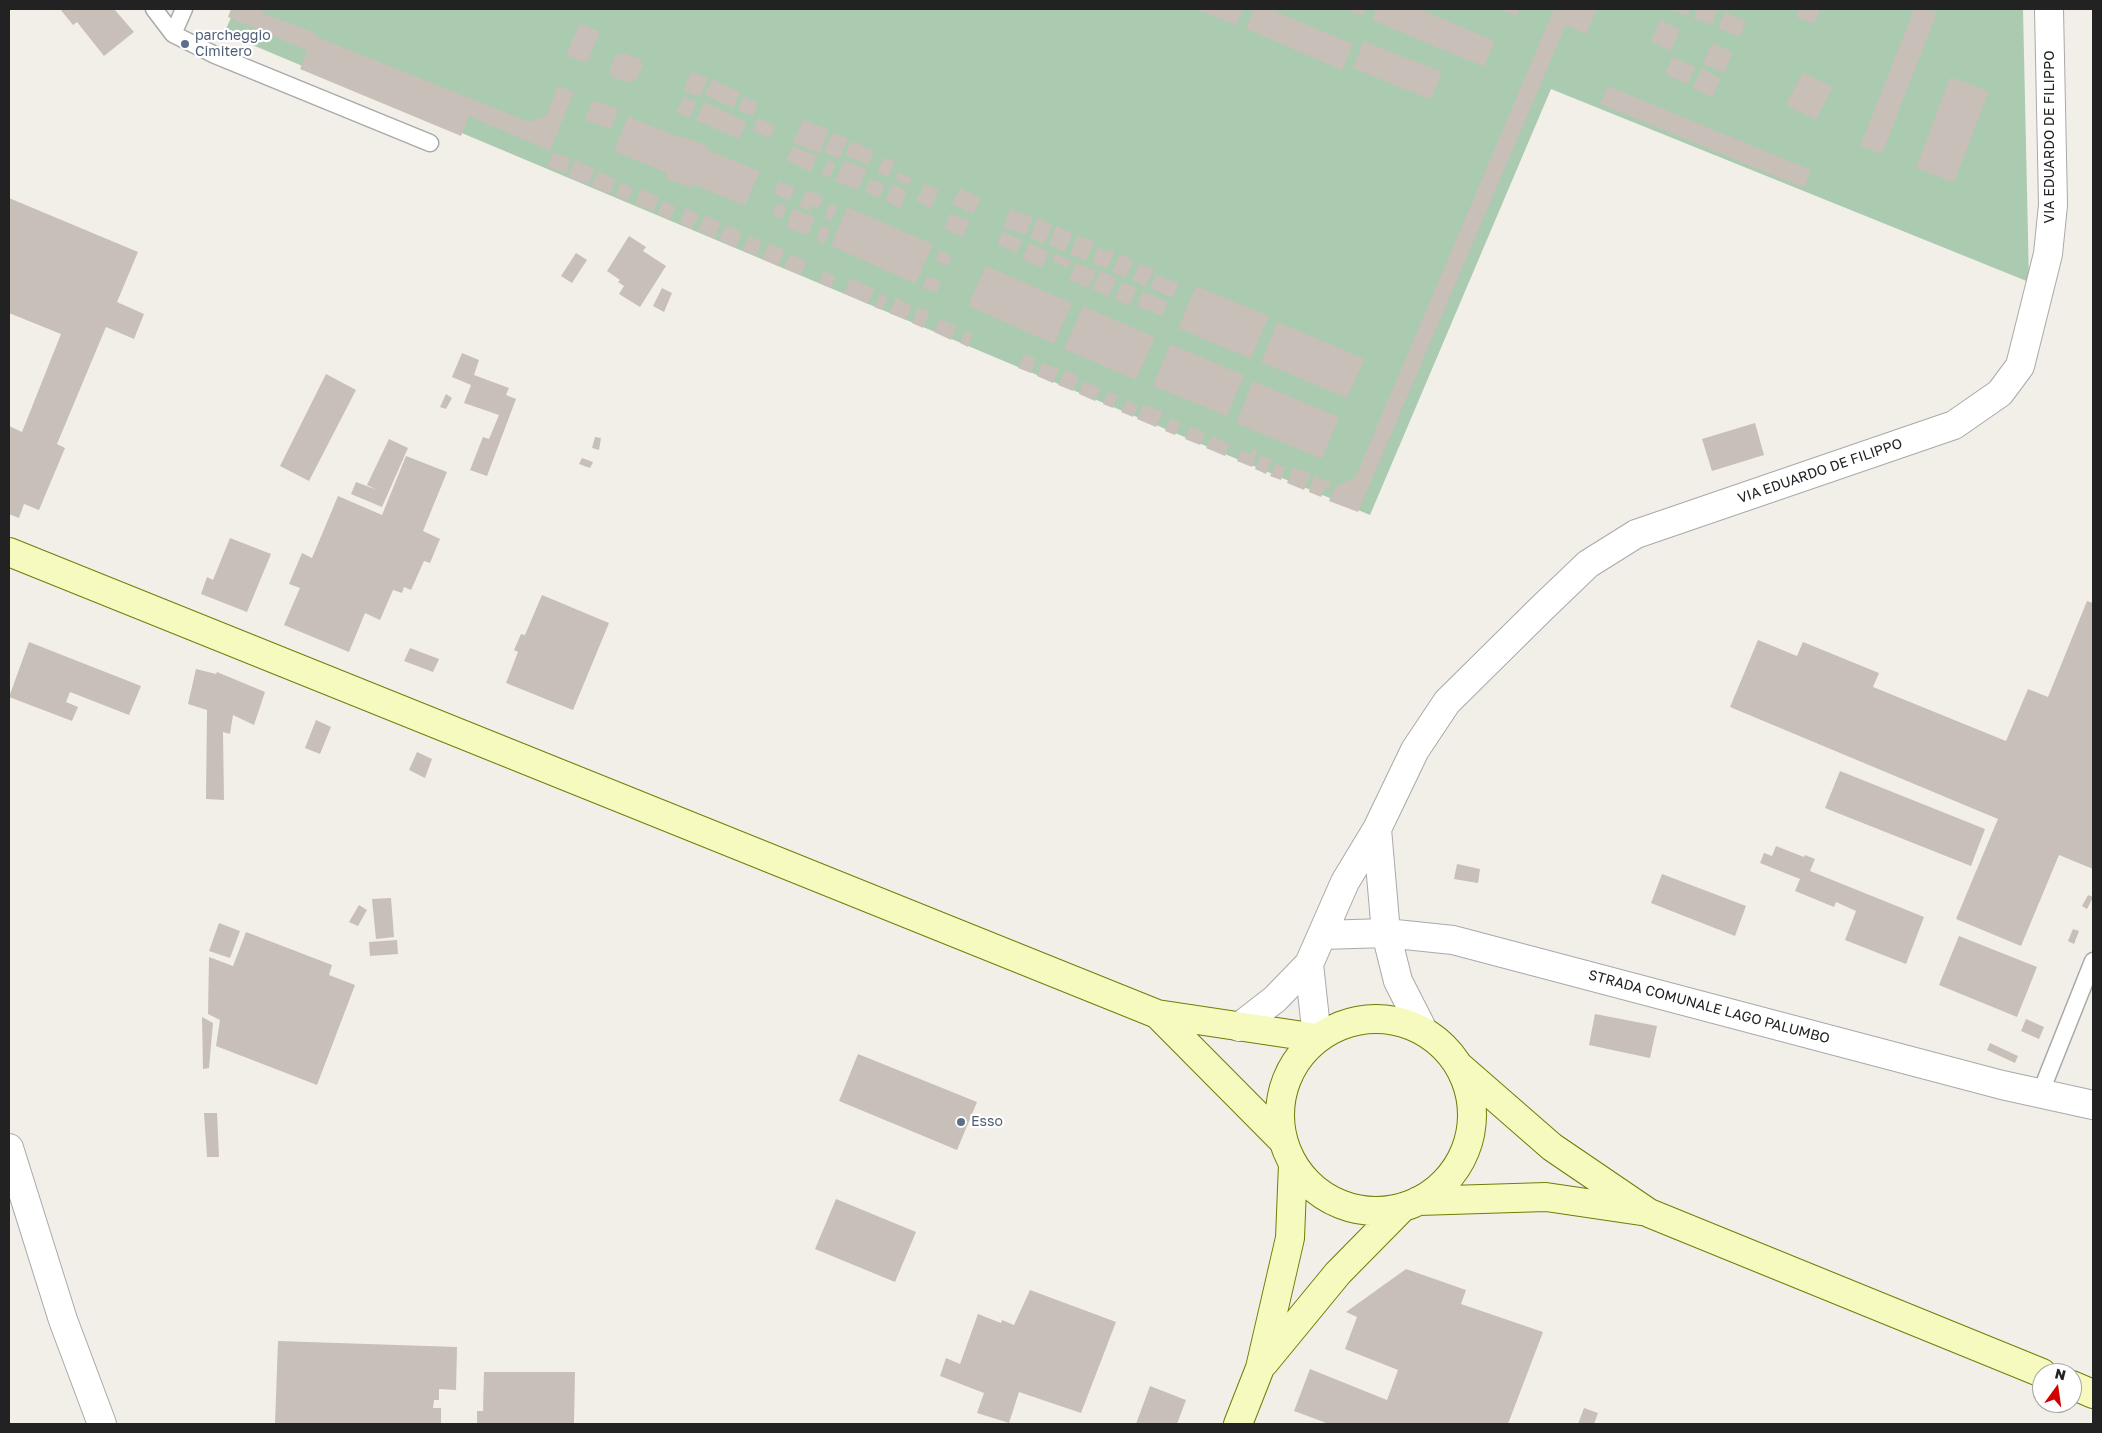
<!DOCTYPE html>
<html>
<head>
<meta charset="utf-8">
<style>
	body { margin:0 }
	#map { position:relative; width:2102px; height:1433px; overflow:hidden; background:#f2efe9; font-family:"Golos Text",sans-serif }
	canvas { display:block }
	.frame { position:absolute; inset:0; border:10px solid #222; pointer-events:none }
	.north { position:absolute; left:2032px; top:1363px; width:50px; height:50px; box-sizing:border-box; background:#fff; border:1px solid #a7a7a7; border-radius:50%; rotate:14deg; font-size:14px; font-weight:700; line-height:20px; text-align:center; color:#222 }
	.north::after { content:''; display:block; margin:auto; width:18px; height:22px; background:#d40000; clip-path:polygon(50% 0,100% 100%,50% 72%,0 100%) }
</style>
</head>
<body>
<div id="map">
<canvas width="2102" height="1433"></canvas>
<div class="frame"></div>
<div class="north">N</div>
</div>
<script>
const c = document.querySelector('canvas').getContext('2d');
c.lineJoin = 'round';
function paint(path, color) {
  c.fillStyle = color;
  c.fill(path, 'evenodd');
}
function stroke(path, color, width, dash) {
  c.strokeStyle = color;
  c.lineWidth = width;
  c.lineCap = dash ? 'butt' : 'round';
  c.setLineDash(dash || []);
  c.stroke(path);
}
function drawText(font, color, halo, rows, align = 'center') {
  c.font = font + ' "Golos Text",sans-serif';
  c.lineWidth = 4.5;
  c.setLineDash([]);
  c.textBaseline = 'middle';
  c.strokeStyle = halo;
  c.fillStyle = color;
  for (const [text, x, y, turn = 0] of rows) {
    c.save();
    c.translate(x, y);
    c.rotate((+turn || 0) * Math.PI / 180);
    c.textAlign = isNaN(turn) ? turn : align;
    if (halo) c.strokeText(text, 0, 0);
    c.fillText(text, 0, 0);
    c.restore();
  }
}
const cemetery = new Path2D(`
	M 235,9 L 2023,9 L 2029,282 L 1551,89 L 1370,515 L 224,33 Z`);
const building = new Path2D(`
	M 60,9 L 114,9 L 134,32 L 104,56 L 77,22 L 73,25 Z
	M 231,9 L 261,9 L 263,13 L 318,34 L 317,37 L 529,122 L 546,116 L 558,86 L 574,92 L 550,151 L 469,116 L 461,136 L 300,69 L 308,51 L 228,17 Z
	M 1196,9 L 1243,9 L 1236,25 Z
	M 1254,9 L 1270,9 L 1353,44 L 1342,70 L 1246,29 Z
	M 1345,9 L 1365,9 L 1362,16 Z
	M 1376,9 L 1419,9 L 1495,41 L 1484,67 L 1372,20 Z
	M 1499,9 L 1520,9 L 1517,16 Z
	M 1554,9 L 1597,9 L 1586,34 L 1566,25 L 1358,512 L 1329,501 L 1336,486 L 1355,478 Z
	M 1670,9 L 1690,9 L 1687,16 Z
	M 1697,9 L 1717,10 L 1712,25 L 1693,18 Z
	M 1799,9 L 1820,9 L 1814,24 L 1796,17 Z
	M 1914,9 L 1927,9 L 1937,13 L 1882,154 L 1860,146 Z
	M 1725,12 L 1746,21 L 1740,37 L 1718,28 Z
	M 1660,20 L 1680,30 L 1671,51 L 1650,41 Z
	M 580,23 L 600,32 L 587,63 L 566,55 Z
	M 1364,41 L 1442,72 L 1431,100 L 1353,68 Z
	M 1712,43 L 1733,52 L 1724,73 L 1703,64 Z
	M 624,53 L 640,59 L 643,65 L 637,79 L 629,83 L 612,77 L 609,71 L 615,56 Z
	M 1672,57 L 1695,67 L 1688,84 L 1665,74 Z
	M 1702,68 L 1721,79 L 1712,97 L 1692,88 Z
	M 691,71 L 708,78 L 700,97 L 683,90 Z
	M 1803,72 L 1833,87 L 1816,120 L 1786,105 Z
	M 1950,77 L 1989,91 L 1954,183 L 1916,168 Z
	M 712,79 L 740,92 L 733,108 L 705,95 Z
	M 1608,86 L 1811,170 L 1804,188 L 1600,104 Z
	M 743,96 L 758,103 L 753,116 L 738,110 Z
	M 684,97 L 697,102 L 689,118 L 676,112 Z
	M 593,100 L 618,109 L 611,129 L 585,120 Z
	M 704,102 L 747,122 L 739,139 L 696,120 Z
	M 628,116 L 680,138 L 681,136 L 708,146 L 707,150 L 760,171 L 745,206 L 692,184 L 691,188 L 665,178 L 667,173 L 614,151 Z
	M 758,118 L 776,126 L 770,138 L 753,131 Z
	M 803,119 L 829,130 L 820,154 L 793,142 Z
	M 833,132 L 848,139 L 839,159 L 824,152 Z
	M 851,141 L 874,151 L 868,165 L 845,155 Z
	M 793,146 L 817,156 L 811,172 L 786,160 Z
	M 553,152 L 571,159 L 565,174 L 547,166 Z
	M 884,157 L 895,162 L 888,177 L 877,172 Z
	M 575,160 L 595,169 L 588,185 L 568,176 Z
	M 829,160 L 836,164 L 829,178 L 821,174 Z
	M 845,160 L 867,169 L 858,190 L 835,181 Z
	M 598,171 L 616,179 L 610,194 L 591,186 Z
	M 899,172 L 912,178 L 908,185 L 895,179 Z
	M 870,179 L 885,184 L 879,198 L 865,192 Z
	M 779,181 L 795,188 L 790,201 L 773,193 Z
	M 621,182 L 634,188 L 628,201 L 615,196 Z
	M 925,183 L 939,190 L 931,208 L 916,201 Z
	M 893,184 L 907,191 L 900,208 L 885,201 Z
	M 960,188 L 981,198 L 973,214 L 952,204 Z
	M 641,189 L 659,197 L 653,212 L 635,204 Z
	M 806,190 L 824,197 L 818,209 L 812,206 L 810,211 L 799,206 Z
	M 9,198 L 138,252 L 117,302 L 144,314 L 134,339 L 106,327 L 57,444 L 65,448 L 39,510 L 24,504 L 19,518 L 9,514 L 9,426 L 22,432 L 61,334 L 9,313 Z
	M 663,201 L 676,207 L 670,220 L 657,214 Z
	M 776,203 L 787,207 L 782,219 L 772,215 Z
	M 830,204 L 838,207 L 831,221 L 824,218 Z
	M 847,207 L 933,244 L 916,284 L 831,246 Z
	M 686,208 L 699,214 L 692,229 L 679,223 Z
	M 793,209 L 815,217 L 808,236 L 786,227 Z
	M 1010,209 L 1033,217 L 1026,235 L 1003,227 Z
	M 950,213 L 970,221 L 963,237 L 944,229 Z
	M 705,215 L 721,223 L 714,239 L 698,231 Z
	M 1038,218 L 1053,225 L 1044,244 L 1030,237 Z
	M 726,225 L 742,232 L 736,248 L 719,240 Z
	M 821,226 L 830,229 L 825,244 L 816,240 Z
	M 1056,226 L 1073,233 L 1065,252 L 1049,245 Z
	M 1002,231 L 1022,240 L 1017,253 L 997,244 Z
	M 1078,235 L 1094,242 L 1086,261 L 1070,254 Z
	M 629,236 L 646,247 L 643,251 L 666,266 L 640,307 L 619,294 L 624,286 L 618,282 L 620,280 L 607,271 Z
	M 749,236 L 762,242 L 756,256 L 743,250 Z
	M 769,243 L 785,250 L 778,266 L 762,259 Z
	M 1029,243 L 1049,251 L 1042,268 L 1022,259 Z
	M 1098,247 L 1108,252 L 1110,249 L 1115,251 L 1107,269 L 1092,263 Z
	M 939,250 L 952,256 L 948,266 L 935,261 Z
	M 576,253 L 587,260 L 572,283 L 561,276 Z
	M 790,254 L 807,262 L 801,275 L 784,268 Z
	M 1055,254 L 1072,261 L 1068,268 L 1052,261 Z
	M 1120,254 L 1134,260 L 1125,278 L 1112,272 Z
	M 1076,263 L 1096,271 L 1089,288 L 1069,280 Z
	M 1140,263 L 1154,269 L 1146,287 L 1132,280 Z
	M 986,266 L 1072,303 L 1054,344 L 968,306 Z
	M 824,271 L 836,276 L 831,288 L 819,283 Z
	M 1100,271 L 1117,278 L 1109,297 L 1092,289 Z
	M 1156,274 L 1179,284 L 1173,298 L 1150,288 Z
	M 927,276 L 941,281 L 937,293 L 922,288 Z
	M 850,278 L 875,289 L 868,304 L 844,293 Z
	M 1122,282 L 1137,288 L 1129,306 L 1114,299 Z
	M 1196,286 L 1269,316 L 1251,359 L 1178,328 Z
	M 662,288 L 672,293 L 664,312 L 653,306 Z
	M 1143,291 L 1168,302 L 1162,316 L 1137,306 Z
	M 880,294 L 888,297 L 882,310 L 874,307 Z
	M 896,298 L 912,306 L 906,320 L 889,313 Z
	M 1083,306 L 1155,337 L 1136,380 L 1064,349 Z
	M 918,307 L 930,312 L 923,328 L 912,323 Z
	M 940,319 L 957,326 L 951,340 L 934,332 Z
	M 1278,322 L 1365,359 L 1347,398 L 1261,362 Z
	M 965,331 L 973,335 L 968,347 L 960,343 Z
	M 1170,344 L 1244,375 L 1227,416 L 1153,386 Z
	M 462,353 L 479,360 L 474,375 L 509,388 L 506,395 L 516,399 L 487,476 L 470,470 L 483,437 L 489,439 L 499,415 L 464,403 L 471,385 L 452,377 Z
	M 1024,354 L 1037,359 L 1031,373 L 1018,368 Z
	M 1042,363 L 1059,369 L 1053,383 L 1037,376 Z
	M 1065,370 L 1079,376 L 1073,391 L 1058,385 Z
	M 326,374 L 356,390 L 309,481 L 280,466 Z
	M 1084,381 L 1101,388 L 1095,401 L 1079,394 Z
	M 1253,381 L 1339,417 L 1322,459 L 1236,423 Z
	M 1108,391 L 1118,395 L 1113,408 L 1103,404 Z
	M 446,394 L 452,398 L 446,409 L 440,407 Z
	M 1127,400 L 1138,405 L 1133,417 L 1121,412 Z
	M 1143,404 L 1163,412 L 1156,427 L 1137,419 Z
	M 1170,418 L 1181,423 L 1175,435 L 1165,431 Z
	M 1755,423 L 1764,455 L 1712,471 L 1702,439 Z
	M 1190,426 L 1206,433 L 1200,445 L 1185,439 Z
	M 1212,436 L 1230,444 L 1225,456 L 1206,448 Z
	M 595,437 L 601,438 L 599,450 L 592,448 Z
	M 389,439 L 408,448 L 382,507 L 351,494 L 356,482 L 377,490 L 367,485 Z
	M 1254,449 L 1258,451 L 1252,467 L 1237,461 L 1241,450 L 1251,454 Z
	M 1261,455 L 1272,459 L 1266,474 L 1255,469 Z
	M 406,456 L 447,472 L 423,531 L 440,539 L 430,563 L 424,561 L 411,590 L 404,587 L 402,593 L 393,590 L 380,620 L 365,613 L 349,652 L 284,625 L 300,588 L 289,584 L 302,553 L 312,558 L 338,496 L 382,515 Z
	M 582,458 L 593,462 L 590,468 L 579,464 Z
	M 1276,463 L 1286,468 L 1281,480 L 1270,476 Z
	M 1293,467 L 1311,474 L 1304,490 L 1287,483 Z
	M 1314,475 L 1331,483 L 1329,489 L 1326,487 L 1321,497 L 1309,492 Z
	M 230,538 L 271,554 L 247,612 L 201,594 L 207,577 L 213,580 Z
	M 542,595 L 609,623 L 573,710 L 506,683 L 518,652 L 514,650 L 521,634 L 525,635 Z
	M 2087,601 L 2093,603 L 2093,869 L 2059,855 L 2021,946 L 1956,919 L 1998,819 L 1730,707 L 1758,640 L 1797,656 L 1803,642 L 1879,673 L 1873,687 L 2006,741 L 2028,689 L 2048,697 Z
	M 29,642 L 141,686 L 129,715 L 70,692 L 66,702 L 78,707 L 72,721 L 9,697 Z
	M 410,648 L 439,659 L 433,672 L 404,661 Z
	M 196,669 L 216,674 L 217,672 L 265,692 L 254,725 L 233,715 L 230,734 L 223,732 L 224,800 L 206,799 L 207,710 L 188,704 Z
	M 316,720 L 331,727 L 320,754 L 305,748 Z
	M 417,752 L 432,759 L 425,778 L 409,770 Z
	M 1840,771 L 1985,829 L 1971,866 L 1825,808 Z
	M 1776,846 L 1804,857 L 1805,855 L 1815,859 L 1810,871 L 1924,917 L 1906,964 L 1845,940 L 1856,911 L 1836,902 L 1834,907 L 1795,891 L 1800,879 L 1760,863 L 1764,853 L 1772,856 Z
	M 1457,864 L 1480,869 L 1478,883 L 1454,879 Z
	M 1662,874 L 1746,906 L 1735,936 L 1651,903 Z
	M 2088,895 L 2093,897 L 2087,909 L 2082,906 Z
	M 391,898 L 394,937 L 376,939 L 372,899 Z
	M 359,905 L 367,910 L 358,926 L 349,922 Z
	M 219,923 L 240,931 L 230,958 L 209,951 Z
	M 2073,929 L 2079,931 L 2074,944 L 2068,941 Z
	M 246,932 L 332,965 L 329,975 L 355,985 L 317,1085 L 216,1046 L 220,1020 L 208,1014 L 209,957 L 233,966 Z
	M 1959,936 L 2037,967 L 2017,1017 L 1939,985 Z
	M 397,940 L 398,954 L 370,956 L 369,942 Z
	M 1595,1014 L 1657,1026 L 1650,1058 L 1589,1045 Z
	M 202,1017 L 213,1023 L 209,1068 L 203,1069 Z
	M 2026,1019 L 2044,1027 L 2039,1039 L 2021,1031 Z
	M 1990,1043 L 2018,1056 L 2015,1063 L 1987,1050 Z
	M 858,1054 L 977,1102 L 957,1150 L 839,1101 Z
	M 204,1113 L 217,1113 L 219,1157 L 207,1157 Z
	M 836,1199 L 916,1232 L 895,1282 L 815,1249 Z
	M 1406,1269 L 1466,1290 L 1461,1304 L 1543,1332 L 1508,1424 L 1329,1424 L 1294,1411 L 1310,1369 L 1387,1400 L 1398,1370 L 1345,1349 L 1357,1317 L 1346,1312 Z
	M 1030,1290 L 1116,1322 L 1081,1413 L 1019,1392 L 1009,1423 L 977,1413 L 984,1393 L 940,1376 L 946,1358 L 960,1364 L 978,1314 L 1001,1323 L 1002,1320 L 1014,1325 Z
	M 278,1341 L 457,1347 L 456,1390 L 439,1389 L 439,1400 L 434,1400 L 433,1408 L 441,1408 L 441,1424 L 275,1424 Z
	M 484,1372 L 575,1372 L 574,1424 L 477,1424 L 477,1411 L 483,1411 Z
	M 1150,1386 L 1186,1400 L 1177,1424 L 1136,1424 Z
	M 1584,1408 L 1598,1413 L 1594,1424 L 1578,1424 Z`);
const lane = new Path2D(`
	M 154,9 L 173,34 L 184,9
	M 173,34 L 215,55 L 430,143
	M 2040,1094 L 2093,961`);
const street = new Path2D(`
	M 1377,829 L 1386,933 L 1398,981 L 1423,1030
	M 1322,935 L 1386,933 L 1453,940 L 2002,1085 L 2093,1105
	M 1239,1027 L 1275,999 L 1309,964
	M 1317,1038 L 1309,964 L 1345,882 L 1377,829 L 1415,750 L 1447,702 L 1540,610 L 1588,564 L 1636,534 L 1954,425 L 2000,393 L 2020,366 L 2048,254 L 2053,205 L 2049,9
	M 9,1148 L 63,1320 L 102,1424`);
const secondary = new Path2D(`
	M 9,552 L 1157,1014 L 1317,1038
	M 1157,1014 L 1283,1141
	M1280 1115a96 96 0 1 1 192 0a96 96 0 1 1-192 0Z
	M 1458,1065 L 1552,1147 L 1649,1213 L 2042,1373
	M 1418,1201 L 1546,1197 L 1641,1211
	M 1264,1363 L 1338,1273 L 1403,1207
	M 2072,1385 L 2093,1394
	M 1238,1424 L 1260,1368 L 1290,1238 L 1293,1164`);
const markers = [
	[185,44,5,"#5c6f8a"],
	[961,1122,5,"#5c6f8a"]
];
const serviceNames = [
	["parcheggio",195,36],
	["Cimitero",195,52],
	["Esso",971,1122]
];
const streetNames = [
	["VIA EDUARDO DE FILIPPO",2050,137,-90],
	["VIA EDUARDO DE FILIPPO",1820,471,-19],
	["STRADA COMUNALE LAGO PALUMBO",1709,1007,15]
];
paint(cemetery, '#aacbaf');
paint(building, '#c7bfb8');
stroke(lane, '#a9a9a9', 19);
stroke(street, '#a9a9a9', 30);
stroke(secondary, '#707d05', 30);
stroke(lane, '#fff', 16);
stroke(street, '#fff', 28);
stroke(secondary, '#f7fabf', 28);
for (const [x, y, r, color] of markers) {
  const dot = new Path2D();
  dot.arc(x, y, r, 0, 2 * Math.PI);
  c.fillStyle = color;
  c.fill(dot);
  stroke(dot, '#fff', 2);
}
drawText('14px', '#4e5e75', '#fff', serviceNames, 'left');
drawText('14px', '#222', '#fff', streetNames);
</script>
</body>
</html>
